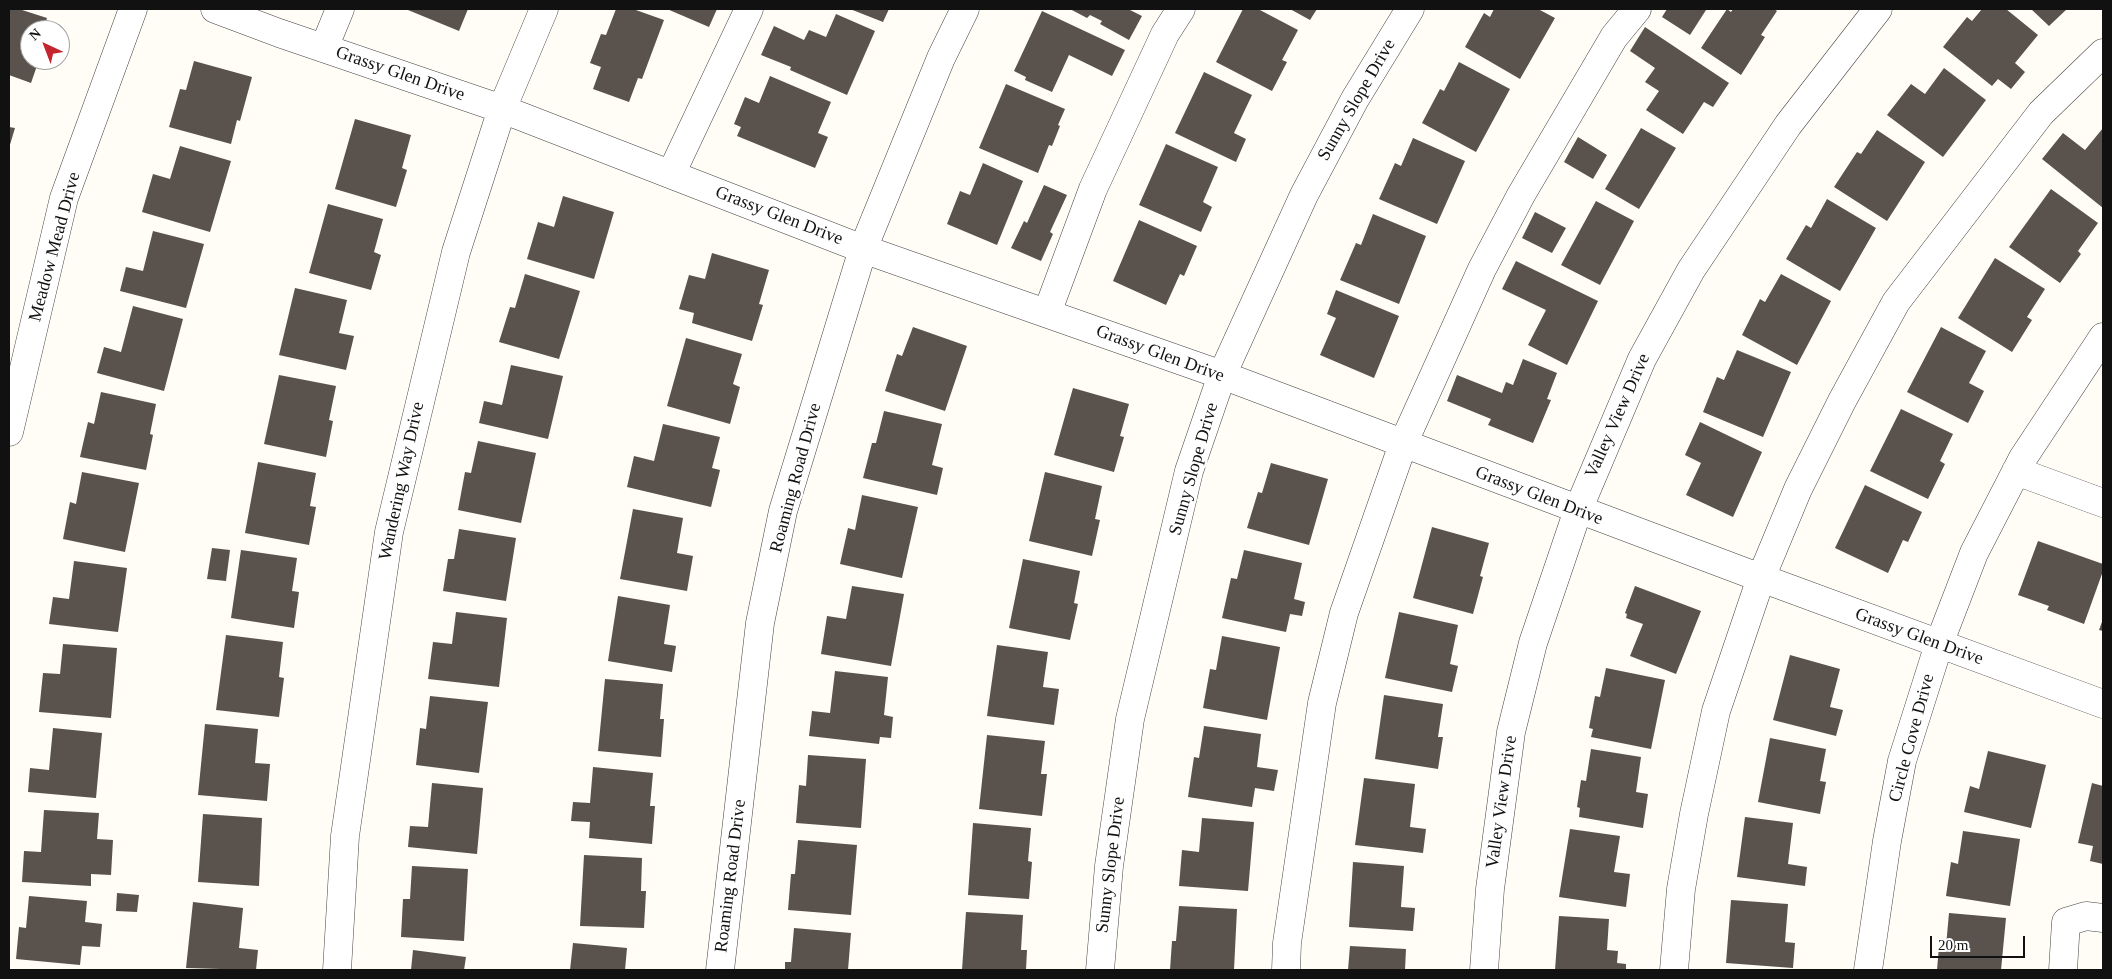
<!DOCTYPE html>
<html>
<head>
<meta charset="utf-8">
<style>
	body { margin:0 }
	#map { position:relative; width:2112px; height:979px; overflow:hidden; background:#fffdf5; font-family:Georgia,serif }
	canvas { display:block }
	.frame { position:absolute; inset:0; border:10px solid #111; pointer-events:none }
	.north { position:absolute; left:20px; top:20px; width:50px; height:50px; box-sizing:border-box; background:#fff; border:1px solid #a0a0a0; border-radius:50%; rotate:317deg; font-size:14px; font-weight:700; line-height:20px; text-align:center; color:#111 }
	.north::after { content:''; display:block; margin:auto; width:18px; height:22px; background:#c4262e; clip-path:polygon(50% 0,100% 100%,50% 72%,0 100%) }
	.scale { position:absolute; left:1930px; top:936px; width:95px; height:22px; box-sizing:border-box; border:2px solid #111; border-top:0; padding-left:6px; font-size:15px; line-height:18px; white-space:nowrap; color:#111; -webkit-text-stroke:4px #fff; paint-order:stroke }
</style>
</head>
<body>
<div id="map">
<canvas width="2112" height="979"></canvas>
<div class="frame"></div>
<div class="north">N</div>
<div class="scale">20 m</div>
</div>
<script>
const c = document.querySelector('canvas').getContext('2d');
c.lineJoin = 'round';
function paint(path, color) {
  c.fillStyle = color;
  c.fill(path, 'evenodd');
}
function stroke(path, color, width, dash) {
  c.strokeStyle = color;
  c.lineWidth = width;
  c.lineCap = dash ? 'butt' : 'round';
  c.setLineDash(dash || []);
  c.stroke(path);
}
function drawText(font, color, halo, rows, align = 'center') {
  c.font = font + ' Georgia,serif';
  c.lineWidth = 5;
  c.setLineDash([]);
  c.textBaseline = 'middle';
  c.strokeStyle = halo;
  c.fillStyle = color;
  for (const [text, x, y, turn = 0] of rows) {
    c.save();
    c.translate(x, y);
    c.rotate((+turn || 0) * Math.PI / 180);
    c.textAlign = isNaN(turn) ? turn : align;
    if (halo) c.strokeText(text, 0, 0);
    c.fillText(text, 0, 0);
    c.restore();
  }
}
const building = new Path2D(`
	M 9,9 L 19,9 L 47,18 L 43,30 L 30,30 L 30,60 L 39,60 L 31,83 L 9,75 Z
	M 408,9 L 468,9 L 459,31 L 408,10 Z
	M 616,9 L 633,9 L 664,20 L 642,79 L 638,78 L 629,102 L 593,89 L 601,67 L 590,63 L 601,34 L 606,35 Z
	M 667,9 L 717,9 L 709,27 Z
	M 850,9 L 889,9 L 883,22 Z
	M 1070,9 L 1128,9 L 1142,16 L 1129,40 L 1100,24 L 1102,21 L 1090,15 L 1087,18 Z
	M 1243,9 L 1258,9 L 1298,30 L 1282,60 L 1287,62 L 1272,91 L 1216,62 Z
	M 1290,9 L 1317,9 L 1310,20 Z
	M 1494,9 L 1538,9 L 1555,18 L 1520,79 L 1465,47 L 1484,13 L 1490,17 Z
	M 1667,9 L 1703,9 L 1706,10 L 1690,35 L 1662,17 Z
	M 1727,9 L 1731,12 L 1733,9 L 1774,9 L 1777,11 L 1761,35 L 1765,37 L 1741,75 L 1701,48 Z
	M 1982,9 L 2006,9 L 2038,35 L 2015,63 L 2025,72 L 2011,89 L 1998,79 L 1992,86 L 1943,47 L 1967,17 L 1972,21 Z
	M 2031,9 L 2067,9 L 2049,26 Z
	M 1042,11 L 1125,50 L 1112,76 L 1069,55 L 1052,92 L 1025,80 L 1026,77 L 1014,71 Z
	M 836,14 L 875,31 L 847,95 L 790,70 L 791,67 L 761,55 L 774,26 L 804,40 L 809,30 L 826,37 Z
	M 1645,27 L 1729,83 L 1713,107 L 1704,102 L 1683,134 L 1646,110 L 1659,91 L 1645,82 L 1655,68 L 1630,51 Z
	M 194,61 L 252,77 L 240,121 L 237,120 L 231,144 L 169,127 L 180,89 L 186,90 Z
	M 1459,62 L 1510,89 L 1476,152 L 1422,123 L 1440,89 L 1444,91 Z
	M 1944,68 L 1986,100 L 1943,157 L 1887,115 L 1911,84 L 1925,94 Z
	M 1204,72 L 1252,95 L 1234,133 L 1246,139 L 1236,162 L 1175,133 Z
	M 770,76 L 831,102 L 818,133 L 828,137 L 815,168 L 737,136 L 741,127 L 734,124 L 745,97 L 759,103 Z
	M 1006,84 L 1065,109 L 1058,125 L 1060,126 L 1052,146 L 1049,145 L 1038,173 L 979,148 Z
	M 355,119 L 411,135 L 402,168 L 407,170 L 396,207 L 335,189 Z
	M 9,127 L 15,128 L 9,148 Z
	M 1641,128 L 1676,148 L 1639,209 L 1605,189 Z
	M 2103,128 L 2103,208 L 2042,159 L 2063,133 L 2085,150 Z
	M 1877,130 L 1925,162 L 1887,221 L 1834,187 L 1857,152 L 1861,154 Z
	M 1578,137 L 1607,155 L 1593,179 L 1564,162 Z
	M 1413,138 L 1465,161 L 1437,224 L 1379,199 L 1395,163 L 1401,166 Z
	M 1166,144 L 1218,167 L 1203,202 L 1212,207 L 1201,232 L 1139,205 Z
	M 180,146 L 231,161 L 210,232 L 142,212 L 153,174 L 170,179 Z
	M 983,163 L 1023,181 L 997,245 L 947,224 L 960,191 L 970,195 Z
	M 1044,185 L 1067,195 L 1050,232 L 1053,234 L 1041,261 L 1011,248 L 1024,221 L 1027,223 Z
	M 2051,189 L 2098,223 L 2078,251 L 2081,254 L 2060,283 L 2009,247 Z
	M 563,196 L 614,212 L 594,279 L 527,259 L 538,222 L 554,227 Z
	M 1827,199 L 1876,228 L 1840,291 L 1786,259 L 1806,225 L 1811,228 Z
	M 1596,201 L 1634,221 L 1600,285 L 1561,265 Z
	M 328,204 L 383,219 L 374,252 L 381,255 L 371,290 L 309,273 Z
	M 1535,212 L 1566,228 L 1552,253 L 1522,238 Z
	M 1373,214 L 1426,236 L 1399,304 L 1340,280 L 1356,243 L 1361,245 Z
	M 1139,220 L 1197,246 L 1184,276 L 1180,274 L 1166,305 L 1113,281 Z
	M 153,231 L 204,244 L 186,308 L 120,291 L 126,267 L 143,271 Z
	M 712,253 L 769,270 L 759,304 L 763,305 L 752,341 L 692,323 L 694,313 L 679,309 L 689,275 L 705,279 Z
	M 1995,258 L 2045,289 L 2027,317 L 2032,320 L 2012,352 L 1958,318 Z
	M 1516,261 L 1598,301 L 1567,365 L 1528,345 L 1546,310 L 1502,289 Z
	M 525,274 L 580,291 L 559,359 L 499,342 L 510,307 L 515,308 Z
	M 1781,274 L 1831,301 L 1797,365 L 1742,335 L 1760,299 L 1765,302 Z
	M 295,288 L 347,300 L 339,333 L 354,336 L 346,370 L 279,355 Z
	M 1336,290 L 1399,316 L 1374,378 L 1320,355 L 1336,318 L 1327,314 Z
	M 133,306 L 183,319 L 164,391 L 97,373 L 104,347 L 121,352 Z
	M 913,327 L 967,346 L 945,411 L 885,391 L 897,354 L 902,356 Z
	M 1941,327 L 1986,351 L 1969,383 L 1984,391 L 1968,423 L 1907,392 Z
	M 686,338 L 742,354 L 733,384 L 740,387 L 730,424 L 667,406 Z
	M 1737,350 L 1791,372 L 1763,437 L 1703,412 L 1717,377 L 1724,380 Z
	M 1523,359 L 1557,373 L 1547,399 L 1551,400 L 1533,443 L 1488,425 L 1491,419 L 1447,401 L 1457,375 L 1502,393 L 1506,382 L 1513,385 Z
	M 511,365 L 563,376 L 548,439 L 479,423 L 484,401 L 502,405 Z
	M 279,375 L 336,386 L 329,420 L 333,421 L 326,457 L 264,444 Z
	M 1073,388 L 1129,404 L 1120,436 L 1124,437 L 1114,472 L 1054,455 Z
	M 101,392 L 156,404 L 150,434 L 153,435 L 146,470 L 80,457 L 88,422 L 94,424 Z
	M 1901,409 L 1953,434 L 1940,461 L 1945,464 L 1928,499 L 1870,471 Z
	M 884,411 L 942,424 L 932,465 L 943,468 L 937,495 L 863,478 L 872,443 L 876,443 Z
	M 1700,422 L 1762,452 L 1733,517 L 1686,495 L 1701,463 L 1685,455 Z
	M 663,424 L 720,437 L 712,468 L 720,470 L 711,507 L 627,487 L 634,456 L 654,461 Z
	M 478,441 L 536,453 L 521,523 L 458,510 L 465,472 L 471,473 Z
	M 258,462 L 316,473 L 310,506 L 316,507 L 309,545 L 245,533 Z
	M 1271,463 L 1328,479 L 1309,545 L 1247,528 L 1258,492 L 1262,493 Z
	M 82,472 L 139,483 L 125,552 L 63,539 L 70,502 L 76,504 Z
	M 1045,472 L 1102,486 L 1095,519 L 1100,520 L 1092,556 L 1029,541 Z
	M 1865,485 L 1922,512 L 1908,542 L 1903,540 L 1888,573 L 1835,548 Z
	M 862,495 L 918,507 L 902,578 L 840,564 L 848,528 L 855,530 Z
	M 633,509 L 683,518 L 677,553 L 693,556 L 687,591 L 620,579 Z
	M 1432,527 L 1489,543 L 1480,576 L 1483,577 L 1473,614 L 1413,598 Z
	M 459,529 L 516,538 L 506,601 L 443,591 L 448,559 L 454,559 Z
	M 2038,541 L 2103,564 L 2103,571 L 2084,624 L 2047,610 L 2049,606 L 2018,595 Z
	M 212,548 L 230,550 L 226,581 L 207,579 Z
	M 241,550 L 297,558 L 292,591 L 299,592 L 294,628 L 231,618 Z
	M 1244,550 L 1302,563 L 1294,599 L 1305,602 L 1302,616 L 1290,614 L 1286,632 L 1222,618 L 1231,578 L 1237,579 Z
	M 1023,559 L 1080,571 L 1074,603 L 1078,604 L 1070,640 L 1009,628 Z
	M 74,561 L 127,568 L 118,632 L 49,624 L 53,597 L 69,599 Z
	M 852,586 L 904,594 L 891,666 L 821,654 L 827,616 L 846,619 Z
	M 1635,586 L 1701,611 L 1676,674 L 1630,656 L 1643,624 L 1626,618 L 1627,614 L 1625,613 Z
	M 618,596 L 670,605 L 664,644 L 676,646 L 672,672 L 608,661 Z
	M 456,612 L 507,618 L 499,687 L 428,679 L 433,642 L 452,644 Z
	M 1399,612 L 1458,625 L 1450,664 L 1458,666 L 1452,692 L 1385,678 Z
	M 2103,619 L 2103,631 L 2099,630 Z
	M 226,635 L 283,642 L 279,677 L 284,678 L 279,717 L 216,710 Z
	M 1222,636 L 1280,647 L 1267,720 L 1203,708 L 1210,669 L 1216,670 Z
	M 63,644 L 117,648 L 111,718 L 39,712 L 43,673 L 60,674 Z
	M 997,645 L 1048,652 L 1043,687 L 1059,689 L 1054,725 L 987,716 Z
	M 1790,655 L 1840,669 L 1830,707 L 1843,710 L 1836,736 L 1773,720 Z
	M 1606,668 L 1665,680 L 1651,749 L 1591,737 L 1593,729 L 1589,728 L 1595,696 L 1600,697 Z
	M 835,671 L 888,677 L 884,715 L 893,717 L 891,738 L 880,737 L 879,744 L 809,736 L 812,711 L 830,713 Z
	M 605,679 L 663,684 L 660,719 L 664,719 L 661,757 L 598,751 Z
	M 1384,695 L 1443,704 L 1438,737 L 1443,737 L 1438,769 L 1375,759 Z
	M 430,696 L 488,702 L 479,773 L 416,765 L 420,728 L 426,729 Z
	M 205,724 L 258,729 L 255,763 L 270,764 L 267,801 L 198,795 Z
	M 1204,726 L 1261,734 L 1257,767 L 1278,770 L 1274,791 L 1255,788 L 1252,807 L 1188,797 L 1194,757 L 1199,758 Z
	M 53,728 L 102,733 L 96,798 L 28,792 L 30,768 L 49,770 Z
	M 987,735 L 1045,741 L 1041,774 L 1047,774 L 1042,816 L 979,809 Z
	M 1770,738 L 1826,749 L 1820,781 L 1826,782 L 1820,814 L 1758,802 Z
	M 1591,749 L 1641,757 L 1636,792 L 1648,794 L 1643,828 L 1579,817 L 1580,808 L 1577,807 L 1581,780 L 1586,781 Z
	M 1988,751 L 2046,765 L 2031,828 L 1964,812 L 1970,786 L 1979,789 Z
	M 808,755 L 866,759 L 861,828 L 796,823 L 799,785 L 806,786 Z
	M 593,767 L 653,773 L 650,806 L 655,806 L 652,844 L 589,838 L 590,822 L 571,821 L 573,802 L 590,803 Z
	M 1364,778 L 1415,784 L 1410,827 L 1426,829 L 1423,853 L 1355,845 Z
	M 432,783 L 483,788 L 477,854 L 408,847 L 410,826 L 428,827 Z
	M 2092,783 L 2103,786 L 2103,864 L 2090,861 L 2093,846 L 2078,843 Z
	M 44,810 L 99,813 L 97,839 L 113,840 L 111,875 L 91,874 L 91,886 L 22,882 L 24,851 L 41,852 Z
	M 203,814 L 262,818 L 259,886 L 198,882 Z
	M 1745,817 L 1793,823 L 1788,864 L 1807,867 L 1805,886 L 1737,877 Z
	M 1202,818 L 1254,822 L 1248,891 L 1179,886 L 1182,850 L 1199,852 Z
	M 973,823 L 1031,828 L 1028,861 L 1032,862 L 1029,899 L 968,895 Z
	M 1570,829 L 1620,836 L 1614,872 L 1630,874 L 1626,907 L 1559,897 Z
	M 1963,831 L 2020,839 L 2010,906 L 1946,896 L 1951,862 L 1958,864 Z
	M 798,840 L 857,845 L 851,915 L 788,910 L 791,874 L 795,874 Z
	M 584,855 L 642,858 L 641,891 L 646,891 L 644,928 L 580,926 Z
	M 1353,862 L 1404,866 L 1401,907 L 1415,908 L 1413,931 L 1349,927 Z
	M 412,866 L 468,869 L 464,941 L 401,937 L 403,899 L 410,899 Z
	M 117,893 L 139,895 L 137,912 L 116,911 Z
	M 29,896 L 87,901 L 85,922 L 102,924 L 100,947 L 82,946 L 80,965 L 16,959 L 19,927 L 26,928 Z
	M 1731,900 L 1788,904 L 1785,942 L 1795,943 L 1793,968 L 1726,963 Z
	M 193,902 L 243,908 L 239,948 L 258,950 L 256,970 L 186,968 Z
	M 1179,906 L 1237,909 L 1234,970 L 1170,970 L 1172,941 L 1176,941 Z
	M 966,912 L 1023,915 L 1021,950 L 1027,950 L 1026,970 L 962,970 Z
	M 1949,913 L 2006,918 L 2001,970 L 1937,970 L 1939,946 L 1946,946 Z
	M 1559,916 L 1609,919 L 1607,950 L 1618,951 L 1617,963 L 1626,964 L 1626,970 L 1555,970 Z
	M 794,928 L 851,933 L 848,970 L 785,970 L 785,962 L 791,962 Z
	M 573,943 L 627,948 L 625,970 L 570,970 Z
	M 1350,946 L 1406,949 L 1405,970 L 1348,970 Z
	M 413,950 L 466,957 L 464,970 L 411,970 Z`);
const minor = new Path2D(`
	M 215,9 L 279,33 L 502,109 L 863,249 L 1222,375 L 1761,578 L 2103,704
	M 324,48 L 340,9
	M 671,174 L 749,9
	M 1047,313 L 1093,189 L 1165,34 L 1181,9
	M 9,432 L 64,198 L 133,9
	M 2016,471 L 2103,503
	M 337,970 L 345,836 L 389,532 L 456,252 L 502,109 L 544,9
	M 720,970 L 760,623 L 783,511 L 863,249 L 941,58 L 965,9
	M 1100,970 L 1109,866 L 1130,719 L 1189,471 L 1222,375 L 1304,195 L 1355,99 L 1410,9
	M 1286,970 L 1287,943 L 1322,703 L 1344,613 L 1403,444 L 1482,269 L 1521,195 L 1614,37 L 1637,9
	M 1484,970 L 1490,889 L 1511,732 L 1533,643 L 1578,510 L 1642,359 L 1691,270 L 1788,125 L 1878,9
	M 1674,970 L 1681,889 L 1694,814 L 1716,711 L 1761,578 L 1798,489 L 1842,401 L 1896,302 L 2041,113 L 2103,53
	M 1868,970 L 1887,841 L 1902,761 L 1939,644 L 1974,553 L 2023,458 L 2103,337
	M 2063,970 L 2066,922 L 2086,916 L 2103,918`);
const streetNames = [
	["Grassy Glen Drive",400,74,19],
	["Sunny Slope Drive",1357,100,-60],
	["Grassy Glen Drive",779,216,21],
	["Meadow Mead Drive",55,247,-75],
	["Grassy Glen Drive",1160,354,20],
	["Valley View Drive",1618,416,-66],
	["Sunny Slope Drive",1194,469,-74],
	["Roaming Road Drive",796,478,-75],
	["Wandering Way Drive",402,481,-78],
	["Grassy Glen Drive",1539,496,21],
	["Grassy Glen Drive",1919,637,20],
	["Circle Cove Drive",1912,738,-75],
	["Valley View Drive",1502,802,-82],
	["Sunny Slope Drive",1111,865,-83],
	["Roaming Road Drive",731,876,-83]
];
paint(building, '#5a524d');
stroke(minor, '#444', 29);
stroke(minor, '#fff', 28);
drawText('18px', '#111', '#fff', streetNames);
</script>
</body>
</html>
